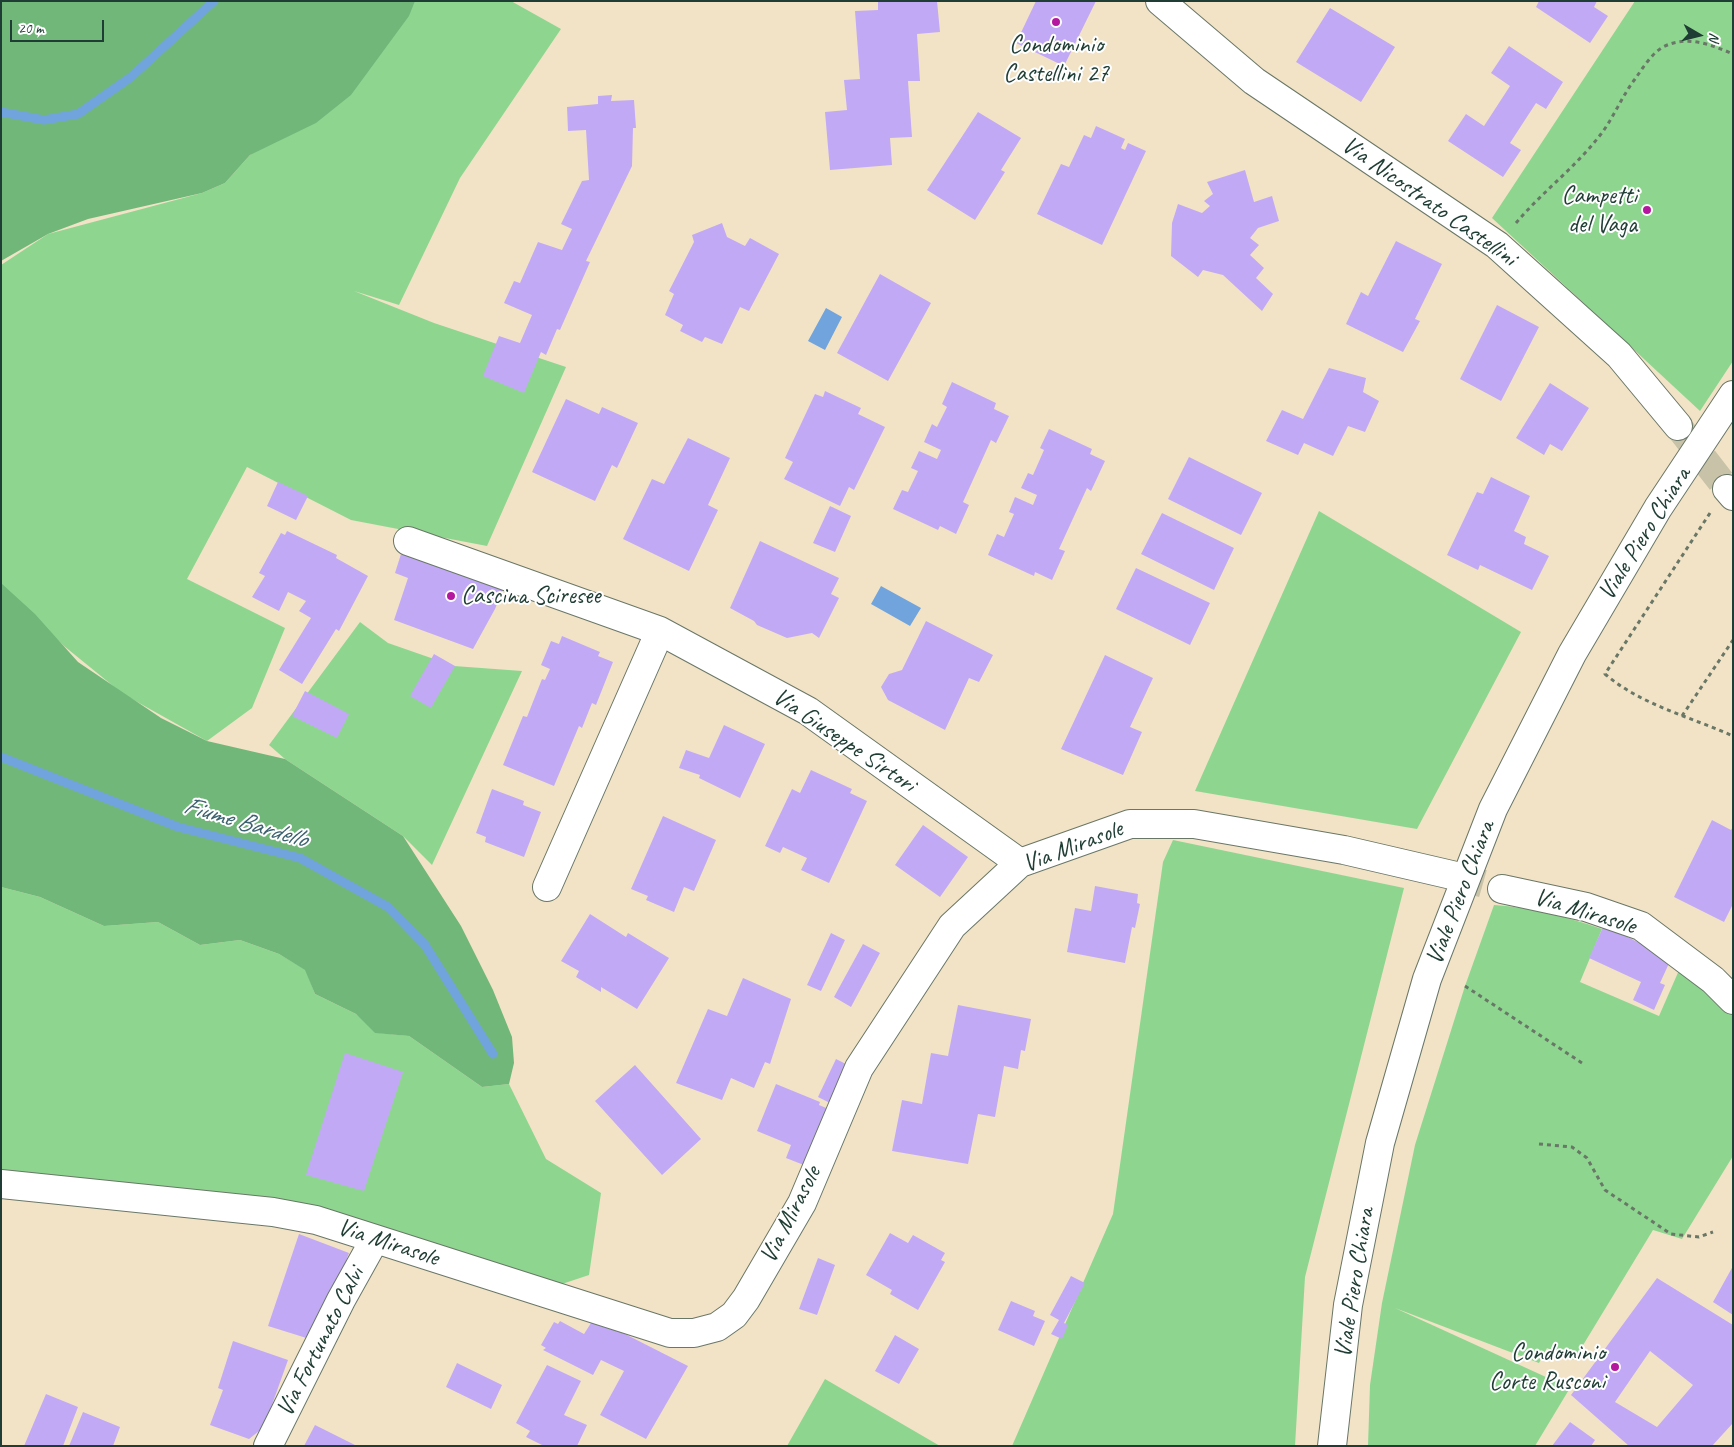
<!DOCTYPE html>
<html>
<head>
<meta charset="utf-8">
<style>
	body { margin:0 }
	#map { position:relative; width:1734px; height:1447px; overflow:hidden; background:#f2e3c6; font-family:Caveat,sans-serif }
	canvas { display:block }
	.frame { position:absolute; inset:0; border:2px solid #1f3d34; pointer-events:none }
	.north { position:absolute; left:1674px; top:10px; width:50px; height:50px; -webkit-text-stroke:4px #fff; paint-order:stroke; rotate:98deg; font-size:14px; font-weight:700; line-height:20px; text-align:center; color:#1f3d34 }
	.north::after { content:''; display:block; margin:auto; width:18px; height:22px; background:#1f3d34; clip-path:polygon(50% 0,100% 100%,50% 72%,0 100%) }
	.scale { position:absolute; left:10px; top:20px; width:94px; height:22px; box-sizing:border-box; border:2px solid #1f3d34; border-top:0; padding-left:6px; font-size:15px; line-height:18px; white-space:nowrap; color:#1f3d34; -webkit-text-stroke:4px #fff; paint-order:stroke }
</style>
</head>
<body>
<div id="map">
<canvas width="1734" height="1447"></canvas>
<div class="frame"></div>
<div class="north">N</div>
<div class="scale">20 m</div>
</div>
<script>
const c = document.querySelector('canvas').getContext('2d');
c.lineJoin = 'round';
function paint(path, color) {
  c.fillStyle = color;
  c.fill(path, 'evenodd');
}
function stroke(path, color, width, dash) {
  c.strokeStyle = color;
  c.lineWidth = width;
  c.lineCap = dash ? 'butt' : 'round';
  c.setLineDash(dash || []);
  c.stroke(path);
}
function drawText(font, color, halo, rows, align = 'center') {
  c.font = font + ' Caveat,sans-serif';
  c.lineWidth = 4;
  c.setLineDash([]);
  c.textBaseline = 'middle';
  c.strokeStyle = halo;
  c.fillStyle = color;
  for (const [text, x, y, turn = 0] of rows) {
    c.save();
    c.translate(x, y);
    c.rotate((+turn || 0) * Math.PI / 180);
    c.textAlign = isNaN(turn) ? turn : align;
    if (halo) c.strokeText(text, 0, 0);
    c.fillText(text, 0, 0);
    c.restore();
  }
}
const green = new Path2D(`
	M 415,1 L 511,1 L 561,29 L 460,178 L 399,305 L 354,291 L 434,323 L 566,367 L 487,546 L 351,520 L 247,467 L 187,579 L 285,628 L 252,708 L 207,741 L 123,694 L 64,646 L 1,587 L 1,265 L 48,234 L 202,193 L 225,183 L 250,155 Z
	M 1635,1 L 1733,1 L 1733,361 L 1700,411 L 1492,218 Z
	M 1319,511 L 1521,632 L 1417,829 L 1195,791 Z
	M 360,622 L 388,643 L 454,666 L 522,671 L 432,865 L 403,836 L 285,759 L 269,745 Z
	M 1173,840 L 1404,888 L 1305,1277 L 1295,1446 L 1012,1446 L 1113,1214 L 1163,862 Z
	M 1,887 L 40,897 L 104,926 L 158,922 L 200,945 L 240,940 L 279,954 L 306,970 L 315,994 L 356,1014 L 380,1033 L 409,1036 L 482,1087 L 509,1084 L 546,1159 L 601,1193 L 589,1275 L 562,1284 L 316,1208 L 1,1174 Z
	M 1494,905 C 1534,908 1564,916 1602,929 L 1580,982 L 1659,1016 L 1680,968 L 1689,972 L 1733,1014 L 1733,1156 L 1682,1239 L 1653,1230 L 1574,1360 L 1547,1348 L 1539,1363 L 1395,1308 L 1570,1388 L 1535,1446 L 1368,1446 L 1370,1385 L 1382,1303 L 1415,1145 L 1465,986 Z
	M 825,1379 L 940,1446 L 787,1446 Z`);
const forest = new Path2D(`
	M 1,1 L 415,1 L 409,16 L 351,95 L 316,123 L 250,155 L 225,183 L 202,193 L 88,219 L 48,234 L 1,261 Z
	M 1,583 L 35,614 L 78,662 L 161,718 L 207,741 L 285,759 L 403,836 L 461,926 L 493,990 L 512,1037 L 514,1063 L 509,1084 L 482,1087 L 409,1036 L 375,1033 L 356,1014 L 315,994 L 305,970 L 279,954 L 240,940 L 200,945 L 158,922 L 104,926 L 40,897 L 1,887 Z`);
const water = new Path2D(`
	M 826,308 L 842,317 L 825,350 L 808,341 Z
	M 881,586 L 921,608 L 910,626 L 871,604 Z`);
const stream = new Path2D(`
	M 1,112 L 44,120 L 78,114 L 131,77 L 214,1
	M 1,757 L 178,827 L 300,858 L 388,907 L 425,945 L 493,1054`);
const building = new Path2D(`
	M 878,1 L 937,1 L 940,32 L 917,34 L 920,81 L 908,81 L 912,137 L 890,138 L 892,165 L 830,170 L 825,112 L 847,110 L 844,80 L 860,79 L 855,11 L 878,10 Z
	M 1036,1 L 1096,1 L 1064,66 L 1016,43 Z
	M 1539,1 L 1597,1 L 1594,7 L 1608,16 L 1590,43 L 1536,7 Z
	M 1330,8 L 1395,47 L 1361,102 L 1296,62 Z
	M 1509,46 L 1563,82 L 1546,109 L 1536,103 L 1510,143 L 1521,150 L 1503,177 L 1448,141 L 1466,114 L 1484,126 L 1510,86 L 1491,73 Z
	M 612,95 L 611,101 L 634,100 L 636,128 L 633,128 L 632,166 L 586,261 L 590,262 L 560,330 L 557,329 L 546,355 L 541,352 L 524,393 L 483,376 L 499,336 L 520,343 L 532,315 L 504,303 L 514,281 L 520,283 L 538,242 L 562,250 L 572,229 L 561,224 L 582,181 L 589,180 L 586,130 L 568,131 L 567,107 L 598,104 L 598,96 Z
	M 978,112 L 1021,138 L 1001,170 L 1005,172 L 975,220 L 927,190 Z
	M 1096,126 L 1125,139 L 1121,148 L 1125,150 L 1128,143 L 1146,151 L 1102,245 L 1037,214 L 1061,164 L 1069,167 L 1084,135 L 1091,138 Z
	M 1245,170 L 1254,202 L 1272,196 L 1279,221 L 1258,228 L 1250,238 L 1259,245 L 1250,255 L 1264,268 L 1256,278 L 1273,294 L 1262,311 L 1223,275 L 1203,270 L 1198,277 L 1171,256 L 1172,223 L 1178,204 L 1202,213 L 1210,206 L 1204,201 L 1213,194 L 1207,182 Z
	M 722,223 L 727,237 L 745,246 L 750,238 L 779,254 L 749,311 L 740,307 L 722,344 L 705,337 L 702,342 L 680,331 L 683,325 L 665,315 L 674,294 L 669,291 L 694,242 L 692,235 Z
	M 1396,241 L 1442,264 L 1415,319 L 1420,321 L 1403,352 L 1346,324 L 1361,292 L 1368,296 Z
	M 880,274 L 931,303 L 888,381 L 837,353 Z
	M 1497,305 L 1539,327 L 1501,401 L 1460,379 Z
	M 1329,368 L 1366,378 L 1363,392 L 1379,401 L 1365,432 L 1348,426 L 1333,456 L 1304,443 L 1298,455 L 1266,441 L 1282,410 L 1303,419 Z
	M 952,382 L 996,403 L 994,409 L 1009,416 L 996,443 L 991,440 L 963,502 L 969,505 L 956,534 L 940,526 L 938,530 L 893,509 L 902,490 L 908,492 L 918,471 L 911,468 L 919,451 L 937,459 L 941,450 L 924,442 L 932,424 L 937,427 L 947,407 L 942,404 Z
	M 1550,383 L 1589,408 L 1562,451 L 1550,444 L 1544,455 L 1516,438 Z
	M 825,391 L 861,408 L 858,414 L 885,427 L 854,490 L 849,487 L 840,506 L 784,479 L 793,462 L 785,458 L 815,394 L 823,397 Z
	M 566,399 L 599,414 L 602,407 L 638,423 L 617,468 L 612,465 L 595,501 L 532,472 Z
	M 1049,429 L 1092,449 L 1090,454 L 1105,461 L 1091,491 L 1087,488 L 1059,549 L 1065,551 L 1052,580 L 1035,572 L 1034,576 L 988,555 L 997,534 L 1004,537 L 1014,514 L 1009,512 L 1015,497 L 1033,505 L 1037,495 L 1021,488 L 1028,473 L 1033,475 L 1044,450 L 1040,448 Z
	M 688,438 L 730,458 L 708,505 L 718,510 L 689,571 L 623,539 L 652,479 L 664,484 Z
	M 1189,457 L 1262,493 L 1241,535 L 1168,499 Z
	M 1491,477 L 1530,496 L 1514,531 L 1526,537 L 1524,544 L 1549,556 L 1532,590 L 1480,565 L 1478,570 L 1447,555 L 1477,492 L 1483,494 Z
	M 278,482 L 308,496 L 296,520 L 267,506 Z
	M 830,506 L 851,516 L 835,552 L 813,543 Z
	M 1162,513 L 1234,548 L 1214,590 L 1141,554 Z
	M 287,531 L 337,555 L 336,558 L 368,576 L 339,631 L 336,629 L 302,684 L 279,670 L 311,618 L 299,611 L 306,601 L 288,592 L 279,611 L 252,597 L 265,576 L 259,573 L 281,533 L 285,535 Z
	M 760,541 L 839,578 L 831,594 L 839,598 L 819,638 L 812,633 L 787,638 L 757,625 L 754,621 L 730,608 Z
	M 401,554 L 506,582 L 495,609 L 473,649 L 394,620 L 408,578 L 395,573 Z
	M 1136,568 L 1210,603 L 1190,645 L 1116,609 Z
	M 926,621 L 993,655 L 979,682 L 969,678 L 945,730 L 888,700 L 881,687 L 889,674 L 902,670 Z
	M 562,636 L 600,652 L 598,656 L 613,662 L 596,705 L 592,703 L 582,728 L 579,726 L 554,786 L 503,765 L 523,716 L 527,717 L 542,679 L 545,680 L 550,669 L 541,665 L 551,641 L 559,644 Z
	M 434,654 L 455,666 L 431,708 L 410,696 Z
	M 1105,655 L 1153,678 L 1130,727 L 1142,732 L 1123,775 L 1061,749 Z
	M 305,691 L 349,714 L 337,738 L 292,716 Z
	M 724,725 L 765,744 L 740,798 L 699,778 L 700,775 L 679,768 L 686,750 L 709,758 Z
	M 811,770 L 852,789 L 850,793 L 867,801 L 829,883 L 801,870 L 807,858 L 783,847 L 780,853 L 765,846 L 792,789 L 800,793 Z
	M 492,789 L 524,801 L 523,805 L 541,812 L 524,857 L 485,842 L 486,837 L 476,833 Z
	M 663,816 L 716,840 L 694,891 L 684,887 L 674,912 L 646,900 L 648,896 L 631,889 Z
	M 1712,820 L 1731,830 L 1733,827 L 1733,904 L 1724,922 L 1674,897 Z
	M 923,825 L 968,857 L 940,897 L 895,865 Z
	M 1095,886 L 1138,894 L 1137,903 L 1140,904 L 1135,928 L 1132,927 L 1125,963 L 1067,952 L 1075,908 L 1091,911 Z
	M 590,914 L 626,937 L 628,933 L 669,958 L 637,1009 L 601,987 L 601,992 L 576,977 L 579,971 L 561,961 Z
	M 1604,925 L 1671,959 L 1660,983 L 1665,985 L 1654,1010 L 1633,1000 L 1641,982 L 1589,958 Z
	M 831,933 L 845,940 L 821,991 L 807,985 Z
	M 863,944 L 880,953 L 851,1007 L 834,997 Z
	M 743,978 L 791,999 L 770,1064 L 765,1062 L 754,1088 L 731,1078 L 722,1100 L 676,1083 L 708,1009 L 727,1016 Z
	M 958,1005 L 1031,1019 L 1025,1051 L 1021,1050 L 1018,1069 L 1004,1066 L 995,1117 L 978,1114 L 968,1164 L 892,1151 L 902,1100 L 922,1104 L 931,1053 L 948,1056 Z
	M 345,1053 L 403,1072 L 364,1191 L 306,1175 Z
	M 836,1059 L 850,1066 L 832,1104 L 818,1097 Z
	M 635,1065 L 701,1139 L 662,1175 L 595,1101 Z
	M 776,1084 L 820,1102 L 819,1105 L 836,1112 L 814,1169 L 786,1158 L 791,1145 L 757,1131 Z
	M 890,1233 L 908,1243 L 913,1235 L 945,1253 L 941,1260 L 945,1262 L 918,1310 L 890,1294 L 892,1290 L 866,1275 Z
	M 299,1234 L 349,1253 L 316,1341 L 268,1326 Z
	M 818,1258 L 835,1265 L 817,1315 L 799,1309 Z
	M 1733,1266 L 1733,1315 L 1713,1302 Z
	M 1071,1276 L 1085,1283 L 1064,1323 L 1068,1325 L 1062,1339 L 1051,1334 L 1059,1320 L 1050,1315 Z
	M 1657,1278 L 1733,1325 L 1733,1423 L 1712,1446 L 1629,1446 L 1571,1395 ZM 1650,1351 L 1693,1385 L 1657,1427 L 1615,1402 Z
	M 1011,1301 L 1035,1311 L 1033,1316 L 1045,1321 L 1034,1346 L 998,1330 Z
	M 560,1321 L 584,1334 L 591,1323 L 623,1333 L 688,1366 L 646,1439 L 600,1415 L 624,1371 L 601,1360 L 593,1375 L 543,1350 L 546,1348 L 541,1345 L 554,1322 L 558,1324 Z
	M 895,1335 L 919,1349 L 899,1384 L 875,1371 Z
	M 233,1341 L 288,1360 L 264,1427 L 249,1439 L 210,1425 L 223,1390 L 218,1388 Z
	M 457,1363 L 502,1385 L 491,1409 L 446,1387 Z
	M 547,1365 L 581,1381 L 564,1415 L 587,1425 L 577,1446 L 544,1446 L 526,1437 L 530,1431 L 516,1423 Z
	M 46,1394 L 78,1407 L 63,1446 L 24,1446 Z
	M 83,1412 L 120,1427 L 113,1446 L 69,1446 Z
	M 1570,1422 L 1595,1440 L 1591,1446 L 1552,1446 Z
	M 315,1425 L 357,1446 L 304,1446 Z`);
const minorTunnel = new Path2D(`
	M 1678,426 L 1727,489
	M 1456,876 L 1502,889`);
const path = new Path2D(`
	M 1516,223 C 1542,192 1576,167 1601,134 C 1614,117 1622,96 1635,79 C 1643,68 1651,54 1663,47 C 1686,35 1710,44 1733,54
	M 1710,513 L 1605,674 C 1641,705 1691,717 1733,736
	M 1682,716 L 1733,640
	M 1465,986 L 1582,1063
	M 1539,1144 L 1572,1147 L 1587,1158 L 1605,1190 L 1671,1234 L 1699,1237 L 1713,1232`);
const minor = new Path2D(`
	M 1160,1 L 1254,81 L 1497,245 L 1619,355 L 1678,426
	M 1727,489 L 1733,496
	M 408,541 L 660,631 L 808,711 L 1020,863
	M 547,887 L 660,631
	M 1502,889 L 1586,907 L 1641,926 L 1713,980 L 1733,1000
	M 1,1184 L 273,1212 L 316,1220 L 670,1333 L 694,1333 L 717,1327 L 734,1315 L 746,1299 L 802,1203 L 859,1068 L 952,926 L 1020,863 L 1130,824 L 1194,824 L 1344,850 L 1456,876
	M 268,1446 L 341,1300 L 375,1239`);
const tertiary = new Path2D(`
	M 1332,1446 L 1348,1305 L 1380,1143 L 1427,979 L 1493,809 L 1572,654 L 1658,508 L 1733,395`);
const markers = [
	[1056,22,5,"#b5179e"],
	[1647,210,5,"#b5179e"],
	[451,596,5,"#b5179e"],
	[1615,1367,5,"#b5179e"]
];
const poiNames = [
	["Condominio",1056,45,"center"],
	["Castellini 27",1056,74,"center"],
	["Campetti",1637,196],
	["del Vaga",1637,225],
	["Cascina Sciresee",461,596,"left"],
	["Condominio",1605,1353],
	["Corte Rusconi",1605,1382]
];
const streetNames = [
	["Via Nicostrato Castellini",1429,202,35],
	["Viale Piero Chiara",1645,534,-58],
	["Via Giuseppe Sirtori",844,741,34],
	["Via Mirasole",1073,847,-21],
	["Viale Piero Chiara",1461,893,-69],
	["Via Mirasole",1585,912,17],
	["Via Mirasole",791,1215,-63],
	["Via Mirasole",388,1243,18],
	["Viale Piero Chiara",1355,1283,-81],
	["Via Fortunato Calvi",321,1342,-63]
];
const waterNames = [
	["Fiume Bardello",245,823,16]
];
paint(green, '#8ed690');
paint(forest, '#72b77a');
paint(water, '#71a4dd');
stroke(stream, '#71a4dd', 9);
paint(building, '#c2a9f6');
stroke(minorTunnel, '#c8c2a9', 28, [28, 14]);
stroke(minor, '#697767', 30);
stroke(tertiary, '#697767', 30);
stroke(path, '#697767', 3, [4, 4]);
stroke(minor, '#fff', 28);
stroke(tertiary, '#fff', 28);
for (const [x, y, r, color] of markers) {
  const dot = new Path2D();
  dot.arc(x, y, r, 0, 2 * Math.PI);
  c.fillStyle = color;
  c.fill(dot);
  stroke(dot, '#fff', 2);
}
drawText('25px', '#1f3d34', '#fff', poiNames, 'right');
drawText('25px', '#1f3d34', '#fff', streetNames);
drawText('italic 26px', '#3c616f', '#fff', waterNames);
</script>
</body>
</html>
